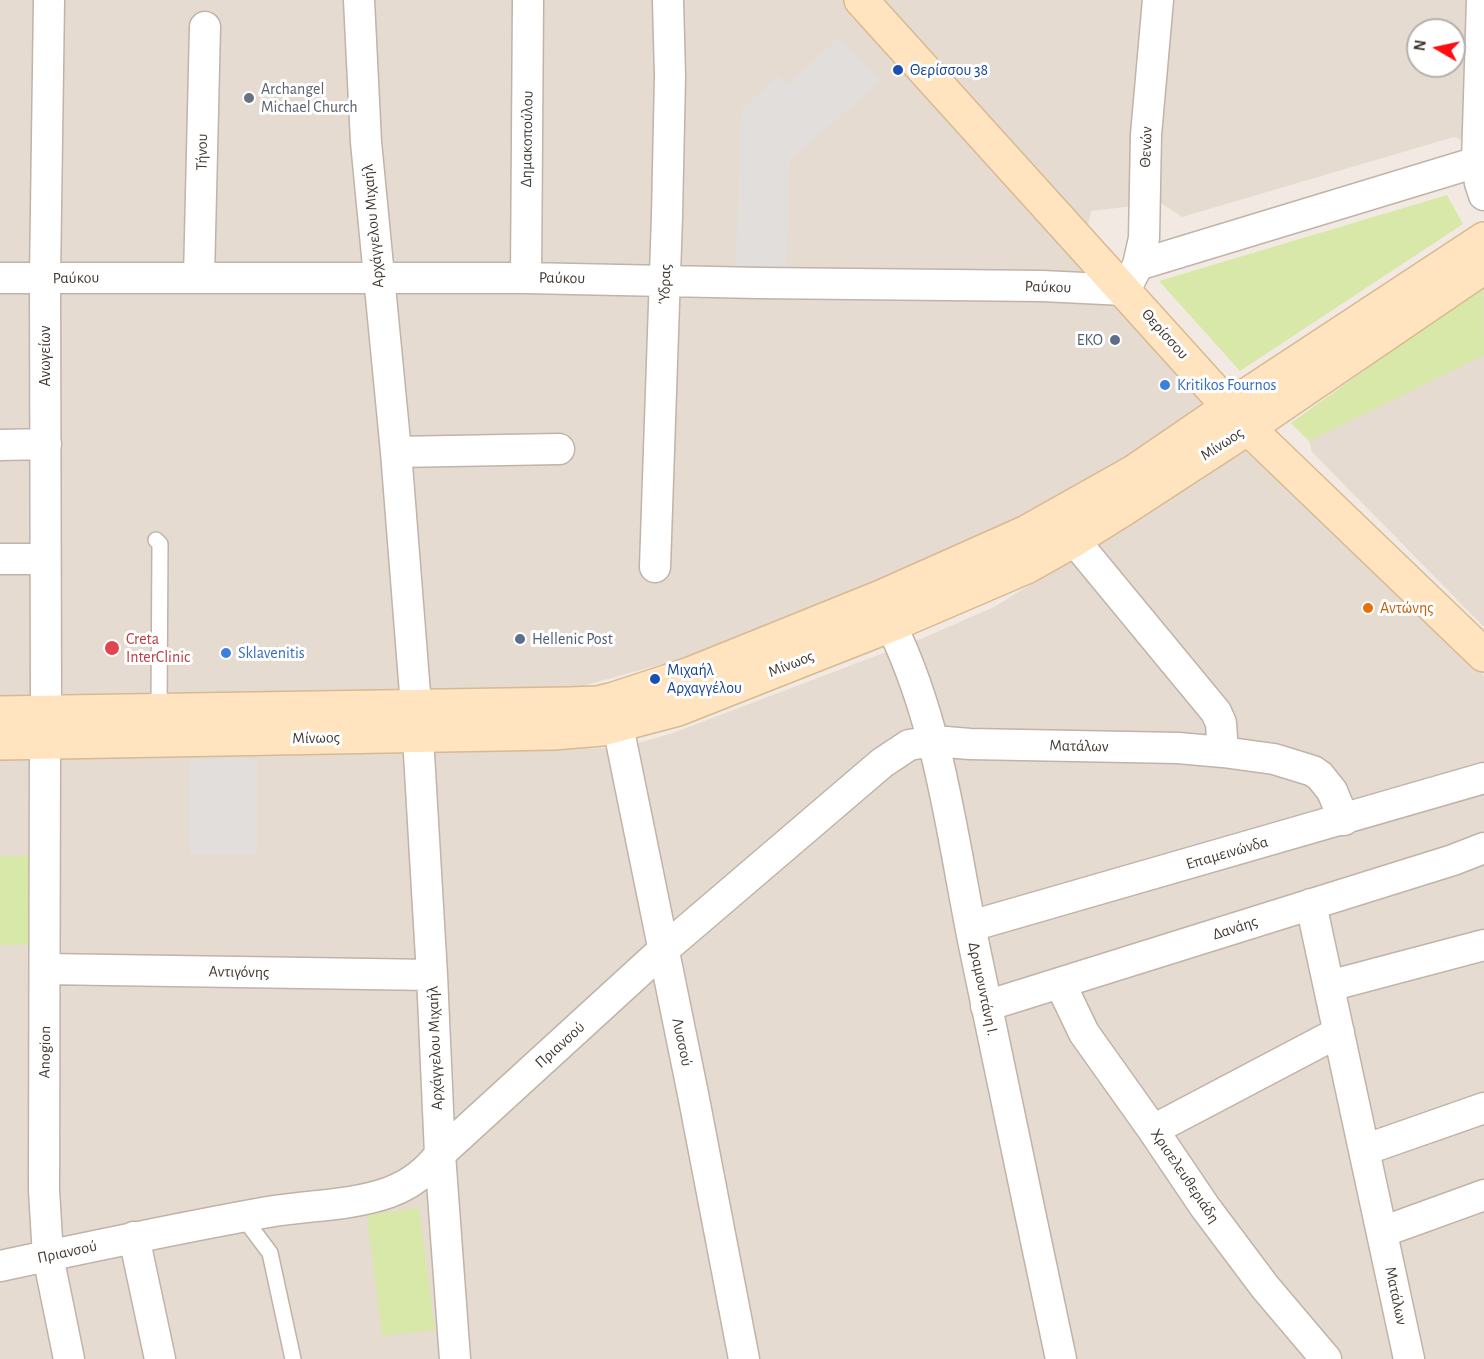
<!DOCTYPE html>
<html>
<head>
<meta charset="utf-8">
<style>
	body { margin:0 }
	#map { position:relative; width:1484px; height:1359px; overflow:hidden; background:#f2eae2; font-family:"Alegreya Sans",sans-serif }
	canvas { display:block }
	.north { position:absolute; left:1406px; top:18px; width:60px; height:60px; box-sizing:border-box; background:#fff; border:2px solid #b4b0ad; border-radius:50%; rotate:279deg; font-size:16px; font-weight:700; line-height:24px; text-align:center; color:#433a33 }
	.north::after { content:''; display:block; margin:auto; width:21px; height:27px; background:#ff0c12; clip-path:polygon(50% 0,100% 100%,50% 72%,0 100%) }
</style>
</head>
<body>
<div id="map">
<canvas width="1484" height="1359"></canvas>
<div class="north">N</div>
</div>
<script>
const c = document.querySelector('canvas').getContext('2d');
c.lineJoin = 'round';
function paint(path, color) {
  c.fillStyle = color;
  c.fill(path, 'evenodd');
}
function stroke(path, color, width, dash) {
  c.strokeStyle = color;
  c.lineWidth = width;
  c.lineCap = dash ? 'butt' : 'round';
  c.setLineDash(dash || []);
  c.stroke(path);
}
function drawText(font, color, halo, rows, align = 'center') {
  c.font = font + ' "Alegreya Sans",sans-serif';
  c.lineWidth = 6;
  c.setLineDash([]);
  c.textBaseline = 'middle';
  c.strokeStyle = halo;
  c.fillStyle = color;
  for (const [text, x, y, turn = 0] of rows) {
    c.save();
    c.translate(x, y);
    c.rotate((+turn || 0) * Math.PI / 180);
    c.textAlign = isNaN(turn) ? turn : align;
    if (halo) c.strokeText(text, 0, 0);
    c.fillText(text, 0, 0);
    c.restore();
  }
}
const residential = new Path2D(`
	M 0,0 L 1484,0 L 1484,150 L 1454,137 L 1182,217 L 1161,203 L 1091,211 L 1079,267 L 1213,398 L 1113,470 L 992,537 L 734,644 L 572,689 L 0,703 ZM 1418,30 L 1454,30 L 1454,66 L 1418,66 Z
	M 1484,285 L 1484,627 L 1312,452 L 1309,441 L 1291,423 Z
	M 1236,442 L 1365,562 L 1484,676 L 1484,1359 L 0,1359 L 0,753 L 615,748 L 638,743 L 670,734 L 923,638 L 994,607 L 1103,540 Z`);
const green = new Path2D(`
	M 1447,195 L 1463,224 L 1240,371 L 1159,281 Z
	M 1483,286 L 1484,355 L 1309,441 L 1291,423 Z
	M 33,855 L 35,945 L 0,945 L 0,856 Z
	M 419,1208 L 435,1330 L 382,1336 L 367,1215 Z`);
const parking = new Path2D(`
	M 839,37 L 882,80 L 789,161 L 786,267 L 736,266 L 741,110 L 778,75 L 787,85 Z
	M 189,759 L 257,759 L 257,854 L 190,854 Z`);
const lane = new Path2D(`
	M 156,540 L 160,544 L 159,710
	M 243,1217 L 270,1253 L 293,1359`);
const street = new Path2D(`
	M 359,0 L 366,142 L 396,452 L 416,706
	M 1482,0 L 1477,162 L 1480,183 L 1484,195
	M 1138,265 L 1477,162
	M 199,277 L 205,27
	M 0,278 L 526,278 L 759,283 L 1042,286 L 1125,290 L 1138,265 L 1144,238 L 1146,135 L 1158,0
	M 526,278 L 528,0
	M 0,445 L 46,444
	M 396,452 L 559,449
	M 1074,540 L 1216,712 L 1221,723 L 1223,752
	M 0,559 L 45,559
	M 655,567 L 667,216 L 670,76 L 668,0
	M 891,625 C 940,725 952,836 974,945 C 1002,1083 1032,1221 1061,1359
	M 46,712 L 45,279 L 49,0
	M 618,726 L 693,1094 L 744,1359
	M 418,737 L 432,975 L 440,1154 L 455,1359
	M 45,742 L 44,1190 L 48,1256 L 69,1359
	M 1311,904 L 1409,1359
	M 971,926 L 1484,778
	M 45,969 L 432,975
	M 1060,983 L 1084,1033 L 1153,1130 L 1205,1207 L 1265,1287 L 1326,1359
	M 1329,986 L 1484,945
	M 986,1006 L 1453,860 L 1484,848
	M 1153,1130 L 1339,1032
	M 1364,1150 L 1484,1108
	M 1382,1232 L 1484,1195
	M 134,1237 L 160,1359
	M 0,1266 C 89,1247 178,1228 268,1212 C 308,1205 352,1206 390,1192 C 411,1184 427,1172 440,1154 L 662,951 L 882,763 L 909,745 L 934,741 L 970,744 L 1178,748 L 1223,752 L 1274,759 L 1313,771 L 1320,776 L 1332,791 L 1344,820`);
const secondary = new Path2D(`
	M 861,0 L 1248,428 L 1484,655
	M 0,713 L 569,704 L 598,703 L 614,699 L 690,674 L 881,597 L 1027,532 L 1132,473 L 1230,406 L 1484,239
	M 0,743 L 553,733 L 602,729 L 678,709 L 891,625 L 1026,567 L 1074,540 L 1122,510 L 1248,428 L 1484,267`);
const markers = [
	[898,70,6,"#1a4fb4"],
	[249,98,6,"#6b7280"],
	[1115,340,6,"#5c6f8a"],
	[1165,385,6,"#3f7fe0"],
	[1368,608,6,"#e8710a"],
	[520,639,6,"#5c6f8a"],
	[112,648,8,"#e0444e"],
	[226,653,6,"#3f7fe0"],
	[655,679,6,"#1a4fb4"]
];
const transitNames = [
	["Θερίσσου 38",910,70],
	["Μιχαήλ",667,670],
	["Αρχαγγέλου",667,688]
];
const worshipNames = [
	["Archangel",261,89],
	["Michael Church",261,107]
];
const streetNames = [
	["Δημακοπούλου",527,139,-89],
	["Θενών",1146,147,-88],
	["Τήνου",202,152,-89],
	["Αρχάγγελου Μιχαήλ",373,226,-95],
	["Ραύκου",76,278,-1],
	["Ραύκου",562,278,1],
	["Ύδρας",665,284,-88],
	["Ραύκου",1048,287,2],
	["Θερίσσου",1165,334,48],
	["Ανωγείων",45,356,-90],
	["Μίνωος",1222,444,-33],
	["Μίνωος",791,664,-22],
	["Μίνωος",316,738,-1],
	["Ματάλων",1079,746,1],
	["Επαμεινώνδα",1227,853,-16],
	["Δανάης",1235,928,-18],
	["Αντιγόνης",239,972,1],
	["Δραμουντάνη Ι.",983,989,78],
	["Λυσσού",682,1042,78],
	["Πριανσού",560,1045,-42],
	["Αρχάγγελου Μιχαήλ",435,1048,-92],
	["Anogion",45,1052,-89],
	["Χρισελευθεριάδη",1185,1176,56],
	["Πριανσού",67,1252,-12],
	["Ματάλων",1396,1296,78]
];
const serviceNames = [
	["ΕΚΟ",1103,340],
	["Hellenic Post",532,639,"left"]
];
const shopNames = [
	["Kritikos Fournos",1177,385],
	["Sklavenitis",238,653]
];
const foodNames = [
	["Αντώνης",1380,608]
];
const healthNames = [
	["Creta",126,639],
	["InterClinic",126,657]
];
paint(residential, '#e6dbd0');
paint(green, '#d7e8a9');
paint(parking, '#e2dedb');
stroke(lane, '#c0b3a8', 18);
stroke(street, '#c0b3a8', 33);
stroke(secondary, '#d7b992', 36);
stroke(lane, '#fff', 15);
stroke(street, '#fff', 30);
stroke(secondary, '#ffe4bf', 33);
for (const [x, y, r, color] of markers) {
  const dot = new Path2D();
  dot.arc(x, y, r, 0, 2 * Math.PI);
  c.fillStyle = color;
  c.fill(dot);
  stroke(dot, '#fff', 2);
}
drawText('16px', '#164399', '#fff', transitNames, 'left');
drawText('16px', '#5b616d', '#fff', worshipNames, 'left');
drawText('16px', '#433a33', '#fff', streetNames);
drawText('16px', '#4e5e75', '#fff', serviceNames, 'right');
drawText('16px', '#366cbe', '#fff', shopNames, 'left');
drawText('16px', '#c56008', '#fff', foodNames, 'left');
drawText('16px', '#be3a42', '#fff', healthNames, 'left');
</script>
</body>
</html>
